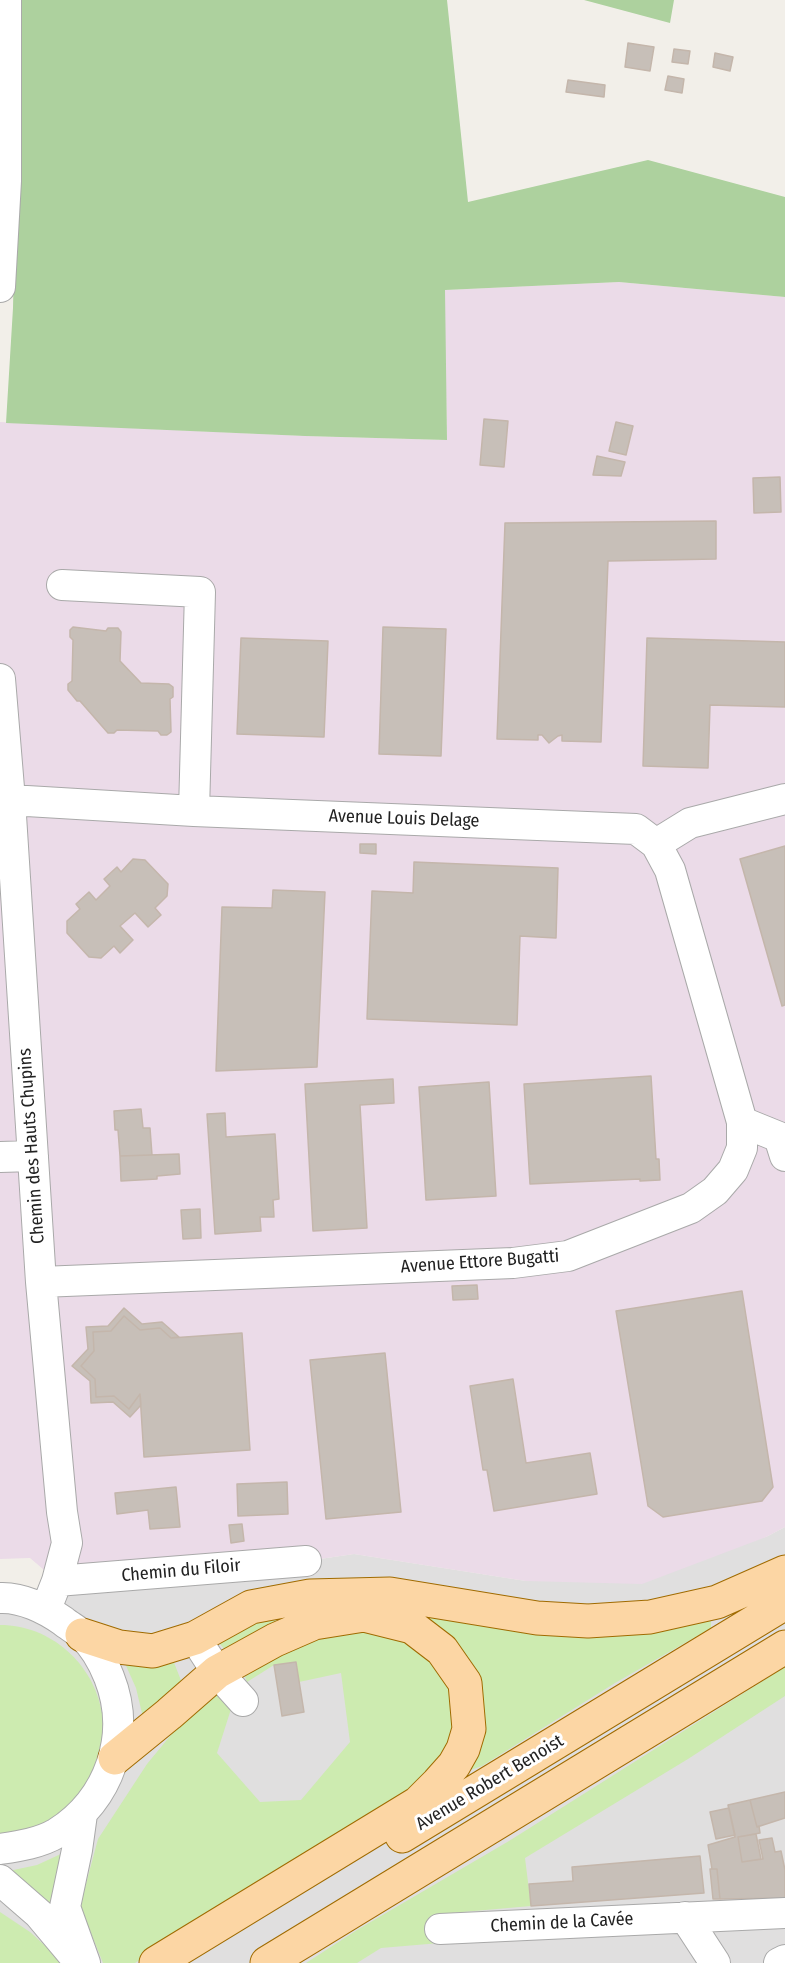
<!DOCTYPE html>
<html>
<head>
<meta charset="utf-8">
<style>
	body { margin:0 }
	canvas { display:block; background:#f2efe9 }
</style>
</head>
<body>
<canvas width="785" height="1963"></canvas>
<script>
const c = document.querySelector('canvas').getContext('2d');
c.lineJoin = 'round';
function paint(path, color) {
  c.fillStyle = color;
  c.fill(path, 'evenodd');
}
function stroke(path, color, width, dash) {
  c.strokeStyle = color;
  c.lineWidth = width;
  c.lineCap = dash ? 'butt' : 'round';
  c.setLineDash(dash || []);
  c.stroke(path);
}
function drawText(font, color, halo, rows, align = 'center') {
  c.font = font + ' "Fira Sans Condensed",sans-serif';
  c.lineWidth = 6;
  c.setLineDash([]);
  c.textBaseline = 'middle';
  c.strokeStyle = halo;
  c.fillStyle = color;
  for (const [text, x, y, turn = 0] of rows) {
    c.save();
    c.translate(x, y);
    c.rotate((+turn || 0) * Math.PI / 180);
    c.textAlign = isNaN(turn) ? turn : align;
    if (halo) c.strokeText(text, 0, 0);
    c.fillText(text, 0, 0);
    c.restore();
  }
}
const residential = new Path2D(`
	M 785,1527 L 785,1963 L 0,1963 L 0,1598 L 46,1609 L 57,1581 L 306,1561 L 354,1554 L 526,1581 L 766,1537 Z`);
const industrial = new Path2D(`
	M 619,282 L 785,297 L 785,1527 L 766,1537 L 642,1584 L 526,1581 L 354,1554 L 306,1561 L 57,1581 L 30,1558 L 0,1559 L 0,422 L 305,436 L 447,440 L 444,290 Z`);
const grass = new Path2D(`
	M 386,1600 L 439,1609 L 513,1624 L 587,1633 L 660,1626 L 697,1614 L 705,1615 L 711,1619 L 711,1628 L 615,1683 L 482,1766 L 465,1772 C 471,1760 478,1749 480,1735 C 491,1673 442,1615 383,1607 C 377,1607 371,1605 365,1606 C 316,1610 271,1631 228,1653 L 217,1641 L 220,1634 L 245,1620 L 275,1612 L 326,1602 Z
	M 0,1625 C 51,1625 94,1664 102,1713 C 104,1723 105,1735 103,1745 C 91,1797 53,1830 0,1834 Z
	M 342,1627 L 413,1642 L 450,1681 L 456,1719 L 452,1742 L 409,1794 L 135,1963 L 103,1963 L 80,1906 L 98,1839 L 147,1764 L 185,1718 L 218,1690 L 232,1706 L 217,1753 L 260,1802 L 301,1800 L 350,1742 L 341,1673 L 299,1682 L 296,1662 L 274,1665 L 247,1682 L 241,1666 Z
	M 171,1655 L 184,1688 L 145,1726 L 136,1688 L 123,1659 Z
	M 785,1667 L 785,1696 L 688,1759 L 525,1858 L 531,1906 L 440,1914 L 440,1943 L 381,1948 L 357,1963 L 306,1963 L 357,1930 L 509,1841 Z
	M 63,1853 L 49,1906 L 4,1872 L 37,1865 Z
	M 0,1912 L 30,1932 L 64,1963 L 0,1963 Z`);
const forest = new Path2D(`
	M 0,0 L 447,0 L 468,202 L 648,160 L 785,197 L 785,297 L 619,282 L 445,290 L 447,440 L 305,436 L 6,423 L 13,308 L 16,174 Z
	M 584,0 L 674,0 L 670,23 Z`);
const building = new Path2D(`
	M 628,43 L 654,47 L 650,71 L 625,67 Z
	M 674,49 L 690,51 L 688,64 L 672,62 Z
	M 715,53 L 733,57 L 730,71 L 713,67 Z
	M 668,76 L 684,79 L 682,93 L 665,90 Z
	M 568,80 L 605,85 L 604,97 L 566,92 Z
	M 484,419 L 508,421 L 504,467 L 480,465 Z
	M 616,422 L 633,426 L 626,455 L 609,451 Z
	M 597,456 L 625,462 L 621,476 L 593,475 Z
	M 780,477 L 781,512 L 754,513 L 753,478 Z
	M 716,521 L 716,559 L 608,561 L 601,742 L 562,741 L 562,735 L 558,736 L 549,743 L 542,735 L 538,735 L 538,740 L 497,739 L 505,523 Z
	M 73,627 L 106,631 L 108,628 L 118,628 L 121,632 L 120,661 L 141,683 L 169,684 L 173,687 L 173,697 L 170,699 L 171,732 L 167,735 L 161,735 L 158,731 L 117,730 L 114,733 L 108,733 L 80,701 L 77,701 L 68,690 L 68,684 L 72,681 L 73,640 L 70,637 L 70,630 Z
	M 383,627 L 446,629 L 441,756 L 379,754 Z
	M 241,638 L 328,641 L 324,737 L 237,734 Z
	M 647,638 L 785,642 L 785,707 L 710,705 L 708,768 L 643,766 Z
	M 360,844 L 376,844 L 376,854 L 360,853 Z
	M 785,846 L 785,1005 L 782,1006 L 740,859 Z
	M 133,859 L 145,860 L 168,884 L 167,896 L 155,908 L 161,915 L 148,927 L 135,913 L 120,926 L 133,940 L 120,953 L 114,946 L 101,958 L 89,957 L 67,933 L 67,921 L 80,909 L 76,904 L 89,892 L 96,900 L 110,886 L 104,879 L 117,867 L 121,872 Z
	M 414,862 L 558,868 L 556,938 L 520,936 L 517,1025 L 367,1019 L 372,891 L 413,893 Z
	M 273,890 L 325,892 L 317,1067 L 216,1071 L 222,907 L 272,908 Z
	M 651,1076 L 656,1159 L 659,1159 L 660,1180 L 640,1181 L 640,1179 L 530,1184 L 524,1084 Z
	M 393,1079 L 394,1103 L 360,1105 L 367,1228 L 313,1231 L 305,1084 Z
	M 489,1082 L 496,1196 L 426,1200 L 419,1087 Z
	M 141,1109 L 143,1128 L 150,1128 L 152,1155 L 120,1156 L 118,1130 L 115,1130 L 114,1111 Z
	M 225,1113 L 226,1137 L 275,1134 L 279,1199 L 273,1200 L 274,1217 L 260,1217 L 261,1231 L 215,1234 L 207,1114 Z
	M 179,1154 L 180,1174 L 157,1176 L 157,1179 L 121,1181 L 120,1156 Z
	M 200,1209 L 201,1238 L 183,1239 L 181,1210 Z
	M 477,1285 L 478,1299 L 453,1300 L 452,1286 Z
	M 742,1291 L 773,1487 L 762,1501 L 663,1517 L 648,1506 L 616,1311 Z
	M 124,1308 L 142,1324 L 162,1322 L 179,1337 L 171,1338 L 160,1328 L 140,1330 L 124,1316 L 111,1331 L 93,1332 L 94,1351 L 81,1366 L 95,1379 L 96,1397 L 114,1396 L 129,1409 L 140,1394 L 141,1405 L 130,1417 L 113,1402 L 91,1403 L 90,1381 L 72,1366 L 88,1349 L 86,1327 L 108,1326 Z
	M 124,1316 L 140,1330 L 160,1328 L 171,1338 L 242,1333 L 250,1450 L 144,1457 L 140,1394 L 129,1409 L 114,1396 L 96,1397 L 95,1379 L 81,1366 L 94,1351 L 93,1332 L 111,1331 Z
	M 385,1353 L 401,1512 L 326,1519 L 310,1360 Z
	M 513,1379 L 526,1463 L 590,1453 L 597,1494 L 494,1511 L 487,1470 L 483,1470 L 470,1386 Z
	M 287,1482 L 288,1514 L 238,1516 L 237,1484 Z
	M 176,1487 L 180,1527 L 150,1529 L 148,1510 L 117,1514 L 115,1493 Z
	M 242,1524 L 244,1541 L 231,1543 L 229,1525 Z
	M 296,1662 L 304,1712 L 282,1716 L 274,1665 Z
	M 785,1792 L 785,1818 L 757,1827 L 750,1800 Z
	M 750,1800 L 757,1827 L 759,1826 L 760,1833 L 738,1837 L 742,1862 L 763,1859 L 759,1840 L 772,1838 L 775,1852 L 781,1851 L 785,1870 L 785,1898 L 720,1899 L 717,1869 L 712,1869 L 708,1845 L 735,1837 L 728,1805 Z
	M 729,1808 L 735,1835 L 716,1839 L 710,1812 Z
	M 756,1834 L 761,1859 L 742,1862 L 738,1837 Z
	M 700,1856 L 704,1893 L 531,1906 L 529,1884 L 573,1881 L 572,1867 Z
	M 710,1869 L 717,1869 L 720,1899 L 713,1899 Z`);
const minor = new Path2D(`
	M 0,287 L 6,181 L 6,0
	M 62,585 L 200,592 L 194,811
	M 0,679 L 10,800 L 41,1282 L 62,1512 L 67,1543 L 57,1581 L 46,1609
	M 10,800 L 194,811 L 636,829 L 656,844 L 690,823 L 785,799
	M 742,1122 L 779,1137 L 785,1156
	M 0,1157 L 33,1156
	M 41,1282 L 513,1263 L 568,1256 L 691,1208 L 715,1191 L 733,1170 L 742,1148 L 742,1122 L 670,870 L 656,844
	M 57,1581 L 306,1561
	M 0,1598 C 22,1597 46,1609 63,1621 C 69,1626 77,1630 82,1635 C 94,1646 103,1662 109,1677 C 132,1735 110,1799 57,1833 C 40,1843 20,1846 0,1849
	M 195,1638 L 217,1672 L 243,1701
	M 82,1814 L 77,1850 L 65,1907 L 85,1963
	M 0,1880 L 39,1914 L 75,1957
	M 685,1917 L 715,1963
	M 440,1929 L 785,1913
	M 779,1963 L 785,1960`);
const major = new Path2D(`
	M 82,1635 L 119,1647 L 153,1651 L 195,1638 L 251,1607 L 310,1596 L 390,1594 L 537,1618 L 588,1621 L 650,1617 L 717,1602 L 785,1572
	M 115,1758 L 169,1714 L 217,1672 L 275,1640 L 314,1623 L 364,1615 L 412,1627 L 442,1650 L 465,1683 L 469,1729 L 463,1749 L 454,1765 L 438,1783 L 418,1803 L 156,1963
	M 402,1836 L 785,1603
	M 267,1963 L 785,1647`);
const streetNames = [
	["Avenue Louis Delage",404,819,2],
	["Chemin des Hauts Chupins",32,1146,-94],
	["Avenue Ettore Bugatti",480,1262,-4],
	["Chemin du Filoir",181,1571,-5],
	["Avenue Robert Benoist",490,1783,-31],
	["Chemin de la Cavée",562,1923,-3]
];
paint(residential, '#e0dfdf');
paint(industrial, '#ebdbe8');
paint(grass, '#cdebb0');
paint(forest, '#add19e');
paint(building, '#c7bfb8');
stroke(building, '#c4b6ab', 1.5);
stroke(minor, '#a9a9a9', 32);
stroke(major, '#a06b00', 35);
stroke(minor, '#fff', 30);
stroke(major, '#fcd6a4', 33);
drawText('18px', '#222', '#fff', streetNames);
</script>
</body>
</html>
